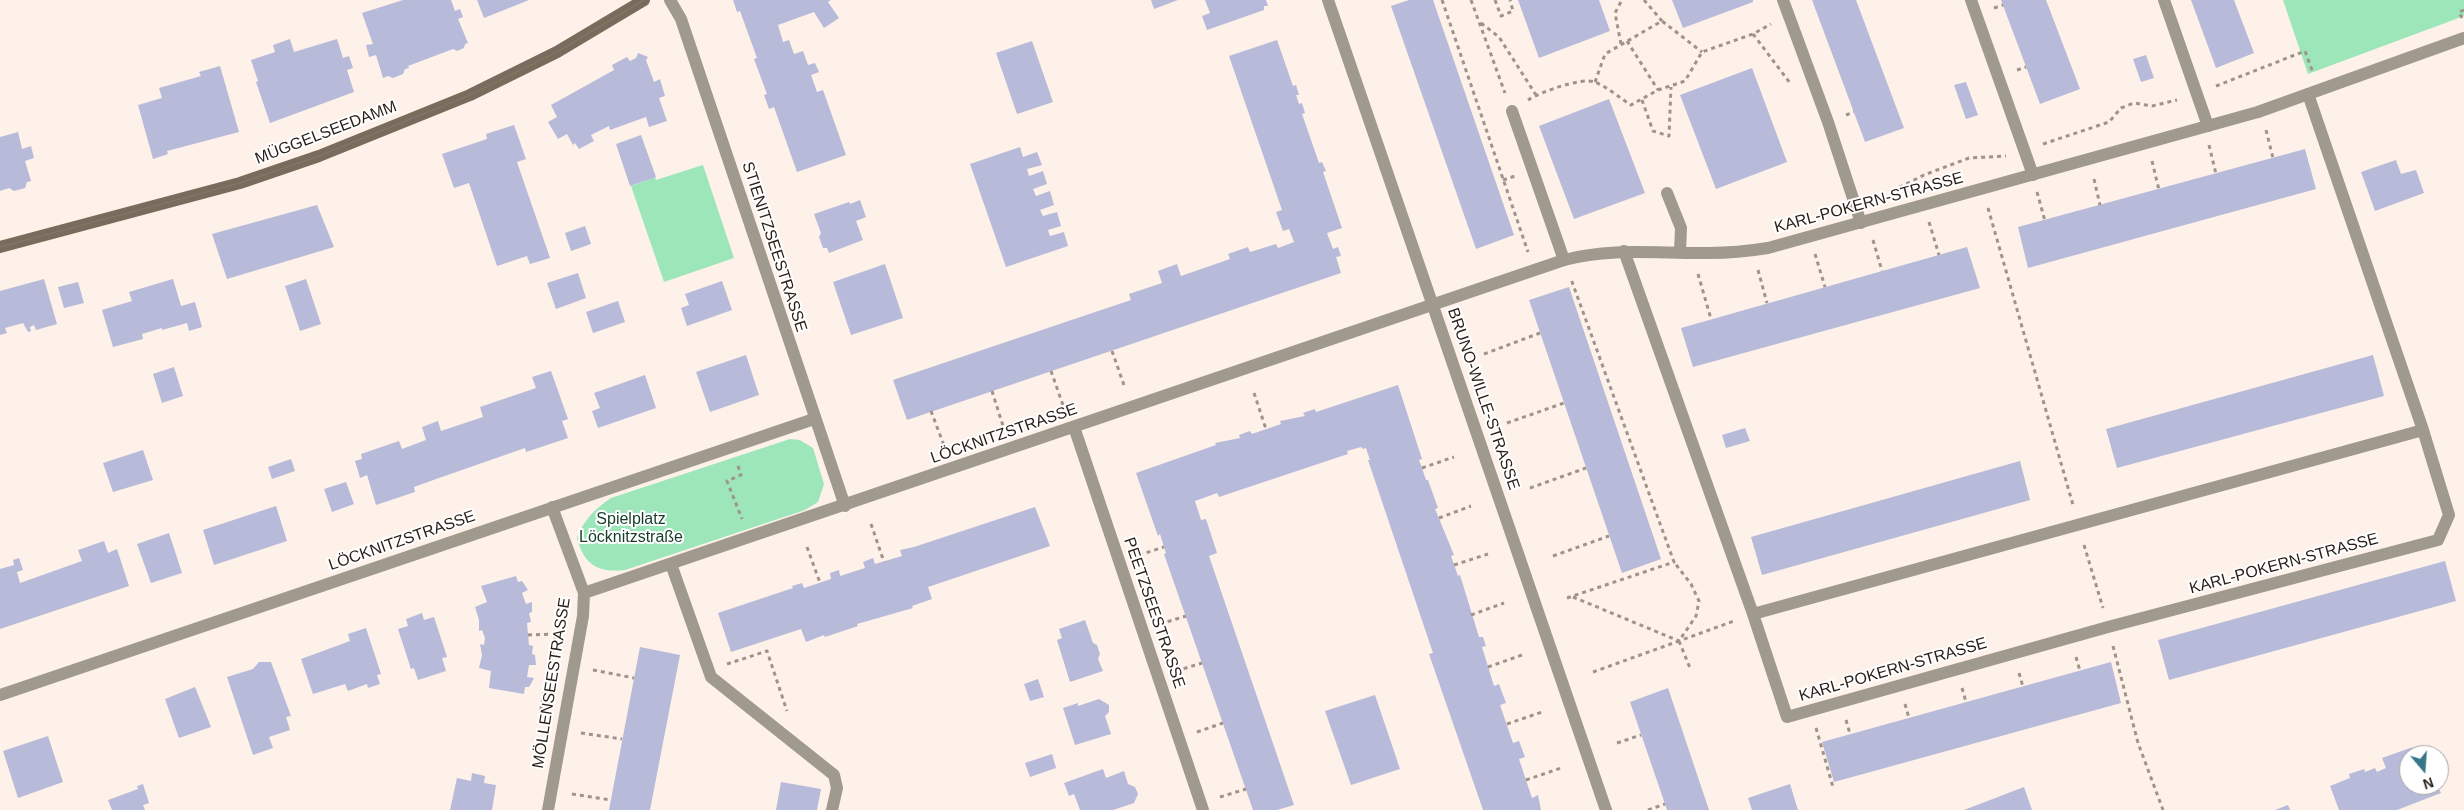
<!DOCTYPE html>
<html>
<head>
<meta charset="utf-8">
<style>
	body { margin:0 }
	#map { position:relative; width:2464px; height:810px; overflow:hidden; background:#fef1e9; font-family:Arial,sans-serif }
	canvas { display:block }
	.north { position:absolute; left:2399px; top:745px; width:50px; height:50px; box-sizing:border-box; background:#fff; border:1px solid #a9a5a2; border-radius:50%; rotate:162deg; font-size:14px; font-weight:700; line-height:20px; text-align:center; color:#291e17 }
	.north::after { content:''; display:block; margin:auto; width:18px; height:22px; background:#36768a; clip-path:polygon(50% 0,100% 100%,50% 72%,0 100%) }
</style>
</head>
<body>
<div id="map">
<canvas width="2464" height="810"></canvas>
<div class="north">N</div>
</div>
<script>
const c = document.querySelector('canvas').getContext('2d');
c.lineJoin = 'round';
function paint(path, color) {
  c.fillStyle = color;
  c.fill(path, 'evenodd');
}
function stroke(path, color, width, dash) {
  c.strokeStyle = color;
  c.lineWidth = width;
  c.lineCap = dash ? 'butt' : 'round';
  c.setLineDash(dash || []);
  c.stroke(path);
}
function drawText(font, color, halo, rows, align = 'center') {
  c.font = font + ' Arial,sans-serif';
  c.lineWidth = 4;
  c.setLineDash([]);
  c.textBaseline = 'middle';
  c.strokeStyle = halo;
  c.fillStyle = color;
  for (const [text, x, y, turn = 0] of rows) {
    c.save();
    c.translate(x, y);
    c.rotate((+turn || 0) * Math.PI / 180);
    c.textAlign = isNaN(turn) ? turn : align;
    if (halo) c.strokeText(text, 0, 0);
    c.fillText(text, 0, 0);
    c.restore();
  }
}
const green = new Path2D(`
	M 2283,0 L 2464,0 L 2464,16 L 2308,74 Z
	M 703,165 L 734,258 L 664,282 L 631,186 L 655,177 L 656,180 Z
	M 790,439 L 800,440 L 813,448 L 824,484 L 818,502 L 805,510 L 625,570 C 598,573 584,565 577,538 C 584,519 595,509 611,498 Z`);
const building = new Path2D(`
	M 403,0 L 451,0 L 455,11 L 460,9 L 463,17 L 458,19 L 468,43 L 465,44 L 464,48 L 457,51 L 453,49 L 408,66 L 409,68 L 405,69 L 403,74 L 393,78 L 388,76 L 383,78 L 376,55 L 369,57 L 366,45 L 373,44 L 362,13 Z
	M 477,0 L 529,0 L 484,18 Z
	M 733,0 L 831,0 L 828,2 L 839,18 L 824,28 L 814,12 L 778,25 L 783,42 L 789,40 L 794,54 L 803,51 L 808,65 L 815,63 L 819,72 L 811,75 L 817,92 L 823,90 L 846,155 L 797,172 L 774,107 L 769,109 L 764,95 L 767,94 L 754,59 L 757,58 L 740,11 L 737,12 Z
	M 1151,0 L 1178,0 L 1154,9 Z
	M 1205,0 L 1266,0 L 1268,6 L 1264,6 L 1264,10 L 1207,30 L 1202,16 L 1210,13 Z
	M 1409,0 L 1433,0 L 1514,235 L 1476,249 L 1391,6 Z
	M 1518,0 L 1599,0 L 1610,31 L 1539,58 Z
	M 1672,0 L 1753,0 L 1753,2 L 1683,28 Z
	M 1812,0 L 1856,0 L 1904,128 L 1865,142 Z
	M 2001,0 L 2046,0 L 2080,89 L 2040,104 Z
	M 2191,0 L 2234,0 L 2254,53 L 2216,68 Z
	M 290,39 L 294,52 L 337,39 L 343,58 L 349,56 L 353,68 L 347,70 L 354,92 L 270,123 L 256,82 L 258,81 L 251,60 L 275,52 L 273,45 Z
	M 1277,40 L 1293,86 L 1296,85 L 1299,95 L 1296,95 L 1299,104 L 1302,103 L 1305,113 L 1302,114 L 1319,163 L 1322,162 L 1326,171 L 1323,172 L 1342,228 L 1327,233 L 1333,249 L 1338,247 L 1341,256 L 1336,257 L 1341,273 L 907,420 L 893,380 L 1131,300 L 1129,294 L 1162,283 L 1158,271 L 1177,264 L 1181,276 L 1230,259 L 1228,254 L 1248,247 L 1250,252 L 1276,244 L 1278,248 L 1294,242 L 1289,229 L 1283,231 L 1276,212 L 1282,210 L 1229,56 Z
	M 1032,41 L 1053,102 L 1017,114 L 996,53 Z
	M 638,53 L 648,57 L 646,60 L 654,82 L 660,79 L 665,96 L 659,98 L 667,121 L 649,127 L 646,117 L 610,130 L 609,126 L 591,135 L 594,141 L 579,149 L 575,143 L 573,145 L 567,134 L 558,139 L 548,122 L 557,117 L 551,105 L 614,70 L 612,65 L 627,57 L 630,61 L 636,58 Z
	M 2146,55 L 2154,78 L 2141,82 L 2133,59 Z
	M 220,66 L 239,132 L 167,151 L 168,154 L 153,159 L 138,105 L 162,98 L 159,88 L 201,76 L 199,72 Z
	M 1752,68 L 1787,162 L 1716,189 L 1680,95 Z
	M 1966,82 L 1978,115 L 1966,119 L 1954,85 Z
	M 1609,99 L 1645,193 L 1574,219 L 1539,126 Z
	M 514,125 L 526,159 L 517,162 L 550,258 L 530,264 L 527,256 L 497,266 L 469,183 L 454,188 L 442,154 L 487,139 L 486,134 Z
	M 18,132 L 22,149 L 31,146 L 34,158 L 25,161 L 31,181 L 27,182 L 25,188 L 14,191 L 9,188 L 0,191 L 0,137 Z
	M 641,135 L 656,177 L 630,186 L 616,144 Z
	M 1020,147 L 1023,157 L 1037,152 L 1042,165 L 1027,169 L 1029,176 L 1043,171 L 1047,184 L 1033,189 L 1036,196 L 1050,191 L 1054,205 L 1040,210 L 1043,216 L 1057,212 L 1061,226 L 1048,230 L 1050,236 L 1064,232 L 1068,246 L 1006,267 L 970,164 Z
	M 2305,149 L 2316,189 L 2028,268 L 2018,227 Z
	M 2396,160 L 2401,174 L 2416,170 L 2424,193 L 2375,211 L 2361,172 Z
	M 860,200 L 866,217 L 856,221 L 863,240 L 829,253 L 827,248 L 823,248 L 819,237 L 821,233 L 814,214 L 849,202 L 850,204 Z
	M 317,205 L 334,247 L 227,279 L 212,234 Z
	M 585,226 L 591,244 L 571,251 L 565,233 Z
	M 1967,247 L 1980,288 L 1693,367 L 1681,328 Z
	M 885,264 L 903,318 L 851,335 L 833,282 Z
	M 578,273 L 586,298 L 556,309 L 547,283 Z
	M 44,279 L 57,324 L 36,330 L 34,325 L 30,327 L 31,331 L 28,332 L 23,323 L 5,328 L 7,333 L 0,335 L 0,291 Z
	M 173,279 L 181,306 L 195,302 L 202,327 L 189,331 L 187,323 L 162,330 L 162,328 L 142,334 L 143,339 L 113,347 L 102,310 L 132,301 L 129,292 Z
	M 306,279 L 321,324 L 300,331 L 285,286 Z
	M 722,281 L 732,310 L 687,326 L 681,308 L 689,305 L 685,294 Z
	M 78,282 L 84,303 L 64,308 L 58,287 Z
	M 1569,287 L 1661,559 L 1622,573 L 1529,300 Z
	M 618,301 L 625,322 L 593,333 L 586,312 Z
	M 746,355 L 759,395 L 710,412 L 696,372 Z
	M 2373,355 L 2384,396 L 2117,468 L 2106,429 Z
	M 174,367 L 183,396 L 162,403 L 153,374 Z
	M 551,371 L 568,419 L 562,421 L 568,438 L 526,452 L 525,448 L 439,478 L 414,487 L 415,492 L 376,505 L 367,475 L 360,478 L 355,461 L 362,459 L 361,454 L 399,441 L 402,449 L 426,440 L 422,427 L 438,421 L 441,431 L 483,417 L 480,407 L 536,388 L 532,377 Z
	M 645,375 L 656,408 L 598,428 L 592,411 L 600,408 L 594,393 Z
	M 1398,385 L 1422,459 L 1419,460 L 1422,468 L 1426,480 L 1428,480 L 1438,508 L 1435,509 L 1454,555 L 1451,556 L 1458,576 L 1460,575 L 1479,637 L 1483,637 L 1486,646 L 1482,647 L 1494,686 L 1499,684 L 1506,703 L 1500,705 L 1513,743 L 1519,741 L 1525,757 L 1519,759 L 1532,798 L 1538,795 L 1541,810 L 1483,810 L 1429,654 L 1433,653 L 1368,460 L 1370,460 L 1366,448 L 1363,449 L 1361,447 L 1347,451 L 1348,454 L 1219,497 L 1217,493 L 1195,501 L 1201,520 L 1206,519 L 1217,553 L 1209,556 L 1294,805 L 1277,810 L 1253,810 L 1164,554 L 1166,553 L 1164,547 L 1160,534 L 1158,536 L 1136,473 L 1216,445 L 1215,443 L 1240,438 L 1239,435 L 1250,431 L 1252,434 L 1281,424 L 1280,421 L 1305,416 L 1303,413 L 1315,409 L 1316,412 Z
	M 1745,428 L 1750,441 L 1726,448 L 1722,435 Z
	M 143,450 L 153,480 L 113,492 L 103,463 Z
	M 291,459 L 295,471 L 272,479 L 268,467 Z
	M 2020,461 L 2030,500 L 1762,575 L 1751,537 Z
	M 346,482 L 354,504 L 332,512 L 324,489 Z
	M 276,506 L 287,541 L 214,565 L 203,530 Z
	M 1035,507 L 1050,546 L 928,587 L 932,599 L 912,606 L 913,608 L 857,624 L 858,626 L 825,637 L 824,635 L 806,642 L 801,629 L 731,652 L 718,613 L 793,588 L 792,586 L 802,583 L 804,588 L 831,579 L 830,573 L 839,570 L 840,576 L 865,568 L 863,562 L 873,558 L 875,564 L 902,556 L 900,550 L 914,547 Z
	M 169,533 L 182,573 L 151,583 L 137,544 Z
	M 104,541 L 108,553 L 117,549 L 129,586 L 0,629 L 0,569 L 14,565 L 13,560 L 19,558 L 23,570 L 17,572 L 20,583 L 82,561 L 78,550 Z
	M 2445,561 L 2456,601 L 2169,680 L 2158,640 Z
	M 516,576 L 518,582 L 522,581 L 528,590 L 522,593 L 526,604 L 532,602 L 532,612 L 529,613 L 531,622 L 527,623 L 529,645 L 533,646 L 532,654 L 535,655 L 536,665 L 529,665 L 527,677 L 534,678 L 529,687 L 525,687 L 524,694 L 489,688 L 491,671 L 479,668 L 482,655 L 480,644 L 484,645 L 485,638 L 482,630 L 479,631 L 479,620 L 475,607 L 487,602 L 481,586 Z
	M 422,613 L 424,620 L 434,617 L 447,657 L 442,658 L 446,671 L 418,680 L 414,668 L 411,669 L 398,629 L 408,626 L 406,619 Z
	M 1085,620 L 1093,643 L 1097,645 L 1100,654 L 1098,659 L 1103,671 L 1070,682 L 1057,640 L 1062,638 L 1059,629 Z
	M 366,628 L 381,674 L 377,675 L 380,684 L 368,688 L 367,684 L 348,691 L 345,684 L 313,694 L 301,659 L 350,641 L 348,634 Z
	M 640,647 L 680,655 L 650,810 L 609,810 Z
	M 259,662 L 271,662 L 291,716 L 286,717 L 290,730 L 269,737 L 273,748 L 253,755 L 227,677 L 253,669 Z
	M 2111,662 L 2121,703 L 1834,782 L 1822,742 Z
	M 1038,679 L 1044,697 L 1030,701 L 1024,684 Z
	M 195,687 L 211,727 L 179,738 L 165,699 Z
	M 1668,688 L 1709,810 L 1667,810 L 1665,804 L 1630,702 Z
	M 1375,695 L 1400,769 L 1351,785 L 1325,711 Z
	M 1099,699 L 1109,705 L 1109,712 L 1105,716 L 1111,734 L 1075,745 L 1063,708 L 1078,703 L 1078,706 Z
	M 48,736 L 63,782 L 18,798 L 3,751 Z
	M 2413,747 L 2417,755 L 2409,755 L 2409,785 L 2437,785 L 2441,793 L 2397,810 L 2339,810 L 2330,786 L 2350,778 L 2349,774 L 2364,769 L 2365,772 L 2375,768 L 2377,772 L 2386,768 L 2382,758 Z
	M 1052,754 L 1056,768 L 1030,777 L 1025,763 Z
	M 1103,769 L 1106,778 L 1124,771 L 1128,784 L 1135,787 L 1138,794 L 1134,803 L 1113,810 L 1080,810 L 1074,794 L 1069,796 L 1064,783 Z
	M 472,773 L 485,776 L 484,783 L 496,785 L 492,810 L 450,810 L 457,778 L 471,781 Z
	M 781,782 L 821,789 L 817,810 L 776,810 Z
	M 143,784 L 149,803 L 143,805 L 145,810 L 112,810 L 108,800 L 138,789 L 137,786 Z
	M 1790,784 L 1798,810 L 1752,810 L 1748,798 Z
	M 2024,787 L 2032,810 L 1964,810 Z
	M 2288,805 L 2290,810 L 2275,810 Z`);
const path = new Path2D(`
	M 1442,0 L 1528,252
	M 1471,0 L 1505,93
	M 1495,0 L 1501,16 L 1513,11 L 1510,0
	M 1644,0 L 1662,21
	M 1994,8 L 2003,5
	M 2462,18 L 2459,12 L 2464,10
	M 1481,23 L 1499,37 L 1536,95
	M 1753,34 L 1790,83
	M 1627,41 L 1658,90
	M 1621,44 L 1615,13 L 1622,0
	M 2017,70 L 2026,67
	M 1595,82 L 1605,54 L 1662,21 L 1702,52
	M 2216,86 L 2305,51 L 2313,73
	M 1528,100 C 1541,92 1581,77 1595,82 C 1607,87 1620,98 1631,105 L 1658,90 L 1685,81 L 1702,52 L 1753,34 L 1771,24
	M 1642,100 L 1653,131 L 1669,136 L 1671,87
	M 1846,115 L 1854,112
	M 2266,130 L 2273,158
	M 2043,144 L 2109,122 L 2121,108 L 2134,103 L 2152,106 L 2177,100
	M 2209,145 L 2216,174
	M 2152,161 L 2159,190
	M 2094,179 L 2100,205
	M 1503,180 L 1515,176
	M 1892,191 L 1924,175 L 1969,158 L 2006,156
	M 2037,192 L 2045,221
	M 1988,208 L 2073,505
	M 1929,222 L 1939,255
	M 1873,240 L 1882,271
	M 1815,254 L 1825,287
	M 1758,270 L 1767,303
	M 1698,274 L 1711,319
	M 1112,351 L 1125,388
	M 1484,354 L 1540,333
	M 1051,371 L 1064,408
	M 992,391 L 1004,429
	M 1254,393 L 1266,429
	M 931,411 L 945,448
	M 1507,423 L 1564,403
	M 738,466 L 741,475 L 727,481 L 742,519
	M 1422,468 L 1454,457
	M 1530,488 L 1586,468
	M 1439,518 L 1471,506
	M 871,524 L 884,562
	M 2084,545 L 2103,608
	M 807,547 L 820,583
	M 1139,555 L 1164,547
	M 1553,556 L 1609,536
	M 1454,565 L 1488,554
	M 1573,597 L 1679,641 L 1734,621
	M 1567,598 L 1674,562 L 1571,279
	M 1471,615 L 1504,603
	M 1160,624 L 1186,616
	M 528,635 L 556,634
	M 1679,641 L 1690,668
	M 2113,646 L 2138,743 L 2163,810
	M 2076,657 L 2080,671
	M 727,664 L 767,651 L 787,711
	M 1488,667 L 1522,655
	M 593,670 L 634,678
	M 1176,671 L 1202,663
	M 1593,672 L 1679,641 L 1696,616 L 1699,601 L 1691,584 L 1674,562
	M 2019,673 L 2023,687
	M 1962,688 L 1966,702
	M 1905,704 L 1909,718
	M 545,714 L 540,713 L 556,634 L 560,633
	M 1846,720 L 1850,734
	M 1507,724 L 1542,712
	M 1816,728 L 1833,787
	M 1197,732 L 1223,723
	M 581,733 L 622,739
	M 1617,743 L 1641,735
	M 1526,780 L 1561,768
	M 572,794 L 611,800
	M 1220,797 L 1246,789
	M 1648,810 L 1665,804`);
const lane = new Path2D(`
	M 1783,0 L 1828,122 L 1861,223
	M 1971,0 L 2033,175
	M 2164,0 L 2208,126
	M 1512,111 L 1564,260
	M 1667,193 L 1681,228 L 1680,252
	M 1624,251 L 1753,614 L 1787,717 L 2108,627 L 2438,540 L 2449,515 L 2423,430 L 2308,94
	M 671,564 L 711,677 L 834,775 L 837,788 L 832,810
	M 1753,614 L 2423,430`);
const street = new Path2D(`
	M 670,0 L 681,19 L 845,506
	M 1328,0 L 1606,810
	M 1074,427 L 1203,810
	M 584,593 L 1564,260 C 1613,247 1660,254 1710,253 C 1730,253 1749,251 1768,248 L 2258,112 L 2464,38
	M 0,695 L 814,419
	M 548,810 L 583,616 L 584,593 L 552,507`);
const secondary = new Path2D(`
	M 0,247 L 240,183 L 319,156 L 470,95 L 557,52 L 644,0`);
const tram = new Path2D(`
	M 0,247 L 240,183 L 319,156 L 470,95 L 557,52 L 644,0`);
const streetNames = [
	["MÜGGELSEEDAMM",326,133,-21],
	["KARL-POKERN-STRASSE",1869,203,-15],
	["STIENITZSEESTRASSE",774,247,72],
	["BRUNO-WILLE-STRASSE",1483,399,71],
	["LÖCKNITZSTRASSE",1004,434,-19],
	["LÖCKNITZSTRASSE",402,541,-19],
	["KARL-POKERN-STRASSE",2284,564,-15],
	["PEETZSEESTRASSE",1154,613,71],
	["KARL-POKERN-STRASSE",1893,670,-16],
	["MÖLLENSEESTRASSE",552,683,-81]
];
const parkNames = [
	["Spielplatz",631,520],
	["Löcknitzstraße",631,538]
];
paint(green, '#9ce6ba');
paint(building, '#b7bad8');
stroke(path, '#9f938c', 3, [4, 4]);
stroke(lane, '#a0998d', 12);
stroke(street, '#a0998d', 12);
stroke(secondary, '#786d5c', 12);
stroke(tram, '#857971', 1);
drawText('16px', '#291e17', '#fff', streetNames);
drawText('16px', '#153c28', '#fff', parkNames);
</script>
</body>
</html>
